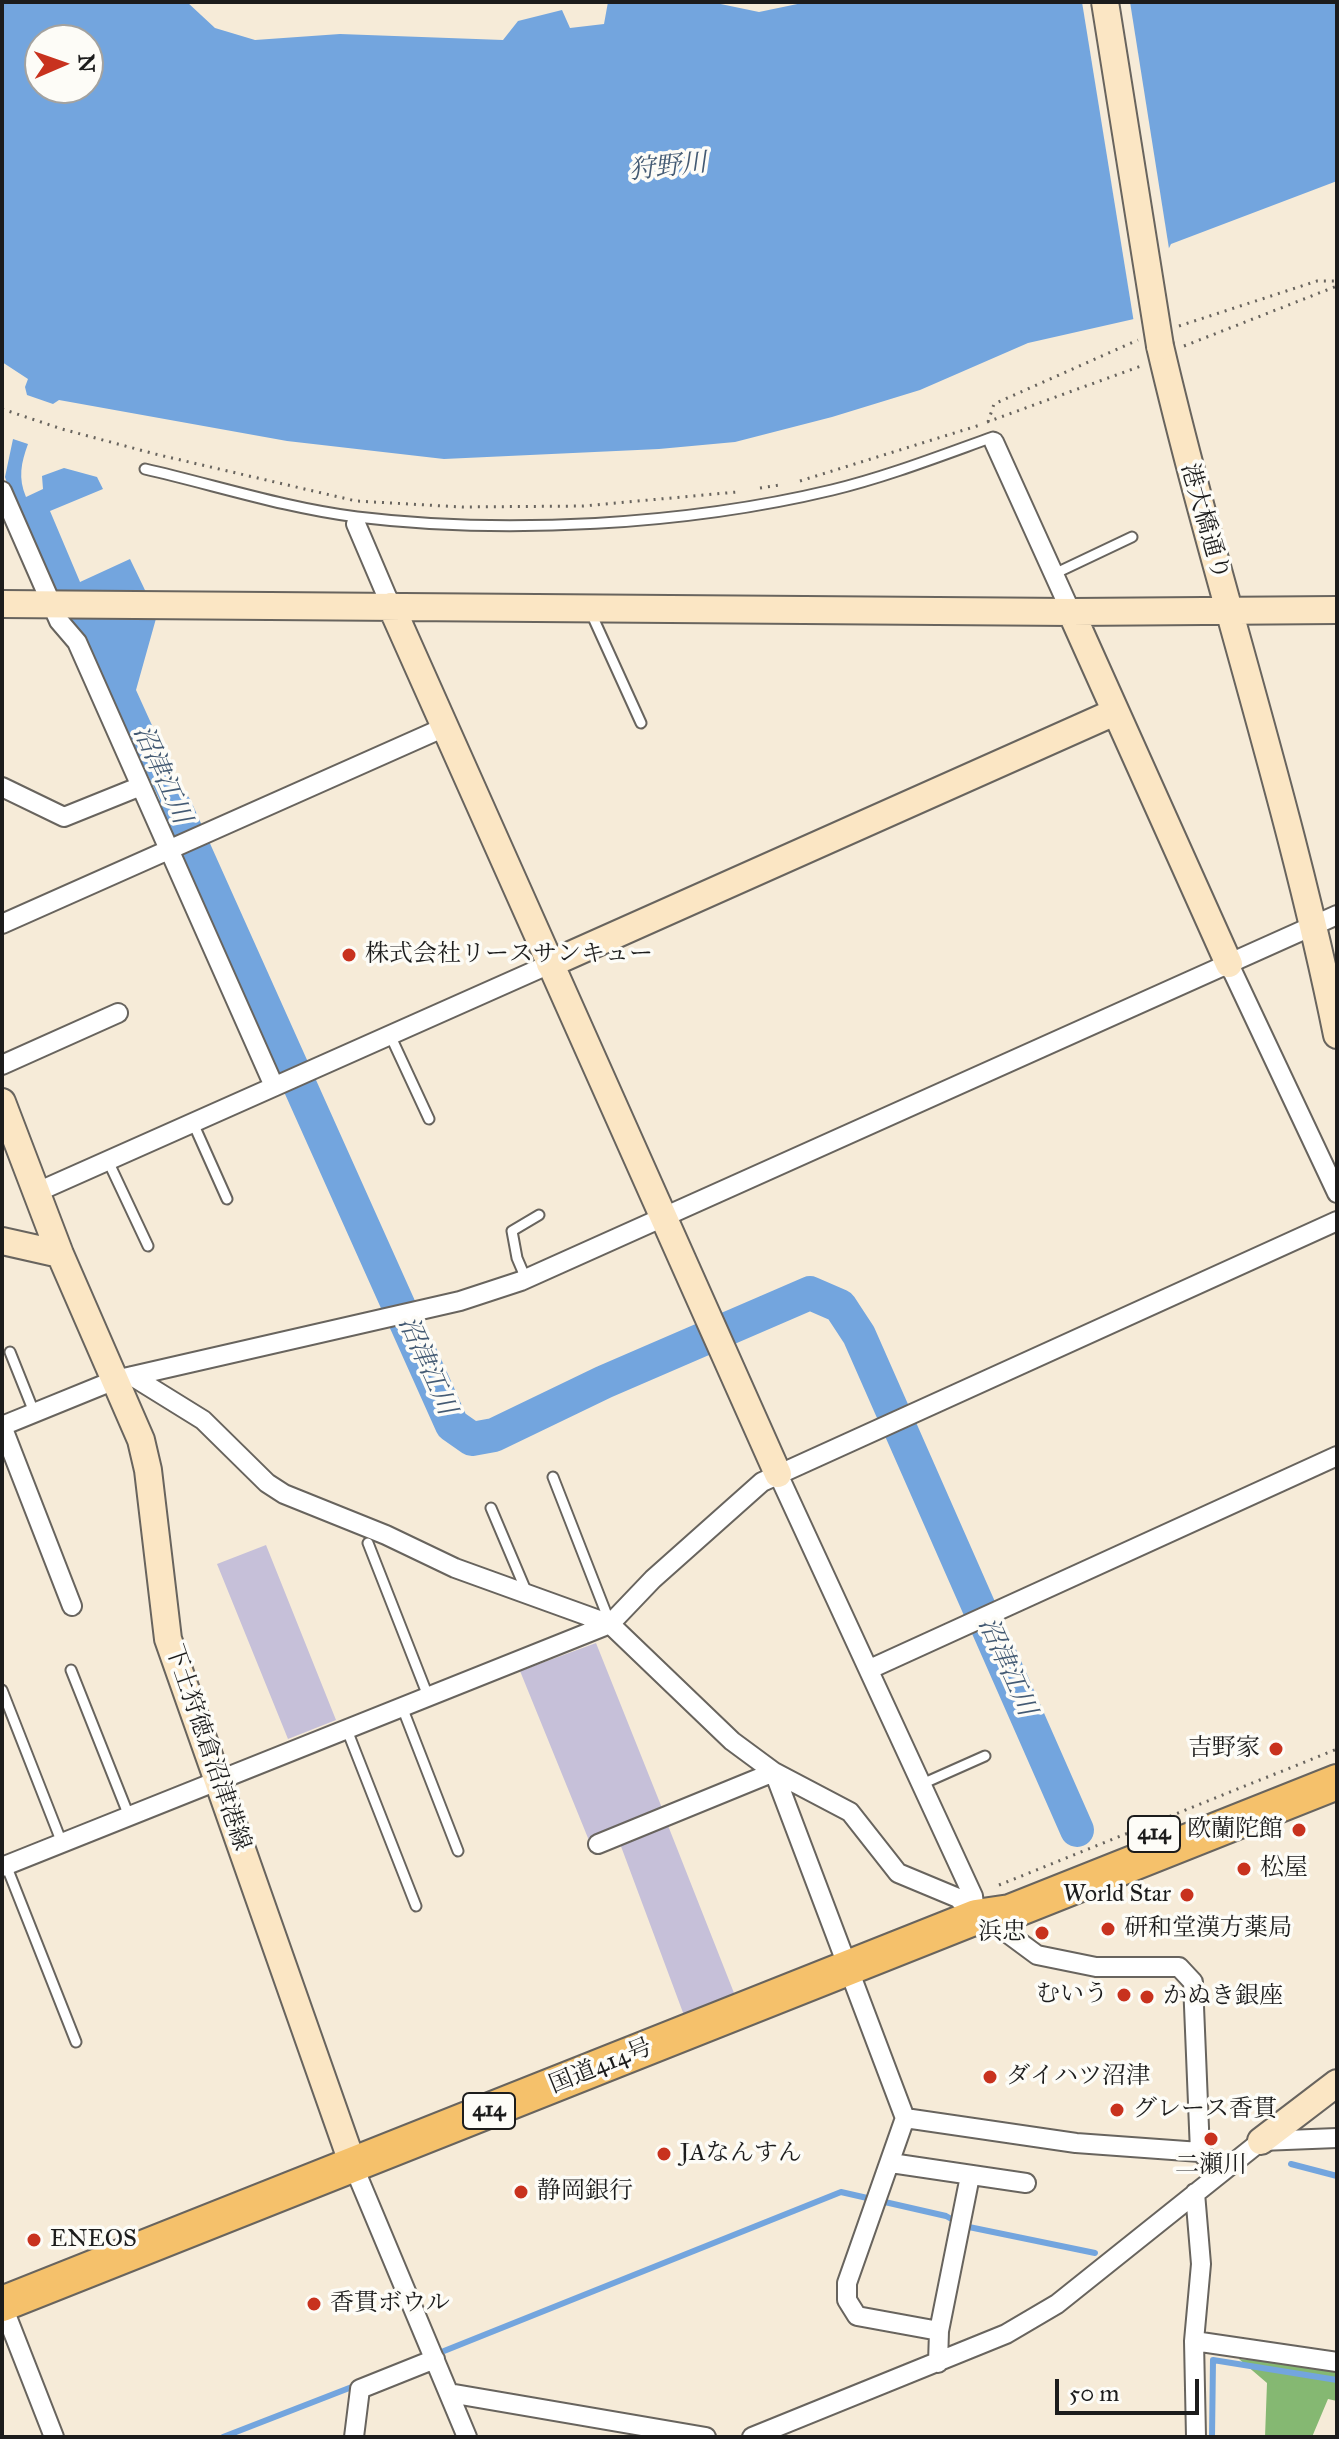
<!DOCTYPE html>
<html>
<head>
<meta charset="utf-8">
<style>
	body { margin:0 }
	#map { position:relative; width:1339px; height:2439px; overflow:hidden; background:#f6ebd8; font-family:"IM FELL Great Primer",serif }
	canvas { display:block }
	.frame { position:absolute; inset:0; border:4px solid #1c1c1c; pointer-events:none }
	.north { position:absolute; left:24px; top:24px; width:80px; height:80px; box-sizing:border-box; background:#fdfcf7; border:2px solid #a3a29f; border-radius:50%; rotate:88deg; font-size:22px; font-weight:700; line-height:32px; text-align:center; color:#1c1c1c }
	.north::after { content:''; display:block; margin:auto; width:28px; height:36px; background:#c8321e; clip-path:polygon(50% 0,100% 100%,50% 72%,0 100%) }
	.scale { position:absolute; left:1055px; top:2379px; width:144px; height:36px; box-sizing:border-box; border:4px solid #1c1c1c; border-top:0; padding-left:10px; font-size:24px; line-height:28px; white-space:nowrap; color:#1c1c1c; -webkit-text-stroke:6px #fdfcf7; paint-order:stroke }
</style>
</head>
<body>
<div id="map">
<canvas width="1339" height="2439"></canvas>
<div class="frame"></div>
<div class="north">N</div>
<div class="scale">50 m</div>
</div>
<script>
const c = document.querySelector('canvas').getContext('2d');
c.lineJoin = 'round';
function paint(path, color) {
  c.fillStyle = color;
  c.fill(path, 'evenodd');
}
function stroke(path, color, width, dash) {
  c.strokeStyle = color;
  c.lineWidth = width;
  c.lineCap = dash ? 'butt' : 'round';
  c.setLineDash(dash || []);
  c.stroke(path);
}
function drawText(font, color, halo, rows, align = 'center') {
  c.font = font + ' "IM FELL Great Primer","Noto Serif JP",serif';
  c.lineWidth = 7;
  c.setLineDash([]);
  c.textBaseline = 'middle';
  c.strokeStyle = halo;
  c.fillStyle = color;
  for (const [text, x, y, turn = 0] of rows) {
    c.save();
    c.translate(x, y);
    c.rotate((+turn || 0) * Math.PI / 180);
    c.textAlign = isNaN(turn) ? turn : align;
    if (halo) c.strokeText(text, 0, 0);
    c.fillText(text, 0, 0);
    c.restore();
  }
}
const industrial = new Path2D(`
	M 266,1545 L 336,1720 L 288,1739 L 217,1564 Z
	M 596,1643 L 664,1813 L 590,1843 L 520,1671 Z
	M 667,1823 L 736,1998 L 685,2018 L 619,1841 Z`);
const forest = new Path2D(`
	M 1239,2359 L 1337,2368 L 1337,2401 L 1328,2399 L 1312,2437 L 1265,2437 L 1267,2383 Z`);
const water = new Path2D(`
	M 2,2 L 187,2 L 215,28 L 255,40 L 340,34 L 503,40 L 518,21 L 562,10 L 570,28 L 604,24 L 608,2 L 711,2 L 759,12 L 807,2 L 1337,2 L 1337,181 L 1171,244 L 1134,319 L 1028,343 L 920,390 L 832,417 L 735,442 L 659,449 L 444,459 L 287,441 L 59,400 L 53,404 L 27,395 L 25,387 L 28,379 L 2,362 ZM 40,40 L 88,40 L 88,88 L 40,88 Z
	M 13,439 L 28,444 C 21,463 18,478 26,497 L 43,489 L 42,476 L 64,468 L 97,477 L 103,489 L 50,511 L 80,582 L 130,559 L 157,615 L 136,690 L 199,829 L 184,851 L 77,626 L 65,615 L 10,492 L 5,477 Z`);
const pier = new Path2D(`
	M 1082,2 L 1130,2 L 1170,255 L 1134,323 Z`);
const stream = new Path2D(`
	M 1291,2164 L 1337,2176
	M 434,2355 L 841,2192 L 946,2216 L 964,2226 L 1095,2253
	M 223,2437 L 357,2385
	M 1212,2437 L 1213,2360 L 1337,2380`);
const river = new Path2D(`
	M 175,807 L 452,1425 L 472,1439 L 494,1435 L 604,1382 L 810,1293 L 840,1306 L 859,1335 L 1077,1830`);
const path = new Path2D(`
	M 1179,326 L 1317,281 L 1337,281
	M 1184,346 L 1337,286
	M 2,409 L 62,429 L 155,454 L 356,501 L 462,507 L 583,506 L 737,492
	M 987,422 L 1141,366
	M 988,422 L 994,404 L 1138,340
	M 800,481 L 980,425
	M 760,488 L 780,485
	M 999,1885 L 1337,1749`);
const lane = new Path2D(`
	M 145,469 C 215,485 285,508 357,517 C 506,535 686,525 832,490 C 886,477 940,456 993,437 L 994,441
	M 1054,574 L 1132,537
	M 591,613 L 641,723
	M 390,1035 L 429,1119
	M 193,1123 L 227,1199
	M 108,1161 L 148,1246
	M 526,1279 L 517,1258 L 512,1231 L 539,1215
	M 10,1352 L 34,1412
	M 553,1477 L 610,1623
	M 491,1508 L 527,1593
	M 368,1543 L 428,1696
	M 71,1670 L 129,1816
	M 2,1690 L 62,1843
	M 402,1707 L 458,1851
	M 347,1730 L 416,1906
	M 922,1784 L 985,1756
	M 6,1865 L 76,2042`);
const street = new Path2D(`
	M 994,442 L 1071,612
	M 2,491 L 59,621 L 77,642 L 274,1086
	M 356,524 L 391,606
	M 2,787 L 64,817 L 141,786
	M 2,924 L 445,727
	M 1229,964 L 1337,1193
	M 2,1065 L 118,1013
	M 35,1193 L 550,964
	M 132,1376 L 203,1420 L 267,1483 L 284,1494 L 386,1535 L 455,1568 L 610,1624 L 732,1741 L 774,1772 L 850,1812 L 898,1873 L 958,1898 L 976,1917 L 991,1921 L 1037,1955 L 1096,1967 L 1179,1967 L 1193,1982 L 1200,2152 L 1221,2171
	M 778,1474 L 973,1896 L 975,1914
	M 72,1606 L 2,1426 L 115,1380 L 460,1301 L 521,1281 L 1337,915
	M 870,1669 L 1337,1456
	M 598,1844 L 774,1772 L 905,2118 L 847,2283 L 847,2300 L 857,2316 L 939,2331 L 938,2363
	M 2,1867 L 610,1624 L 653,1579 L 762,1482 L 1337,1221
	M 905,2118 L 1076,2143 L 1200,2152
	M 891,2163 L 1026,2183
	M 353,2165 L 467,2437
	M 1195,2193 L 1201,2264 L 1194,2341 L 1196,2437
	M 2,2304 L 54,2437
	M 939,2331 L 970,2176
	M 1194,2341 L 1337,2362
	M 449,2393 L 706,2437
	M 354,2437 L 360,2389 L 435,2359
	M 752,2437 L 1006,2334 L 1057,2304 L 1261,2141 L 1337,2138`);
const secondary = new Path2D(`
	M 1160,346 C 1214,577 1290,802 1337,1035
	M 2,604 L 1071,612 L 1337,610
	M 391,606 L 778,1474
	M 1071,612 L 1229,964
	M 550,964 L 1115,712
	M 2,1102 L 60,1254 L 141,1440 L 148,1470 L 168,1639 L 353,2165
	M 2,1241 L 60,1254
	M 1261,2141 L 1337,2083`);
const highway = new Path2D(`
	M 2,2304 L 976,1917 L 1010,1912 L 1337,1782`);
const secondaryBridge = new Path2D(`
	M 1105,2 L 1160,346`);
const markers = [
	[349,955,8,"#c8321e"],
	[1276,1749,8,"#c8321e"],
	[1299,1830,8,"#c8321e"],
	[1244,1869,8,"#c8321e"],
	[1187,1895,8,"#c8321e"],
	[1108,1929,8,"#c8321e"],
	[1042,1933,8,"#c8321e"],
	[1124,1995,8,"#c8321e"],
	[1147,1997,8,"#c8321e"],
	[990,2077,8,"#c8321e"],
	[1117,2110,8,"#c8321e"],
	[1211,2139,8,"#c8321e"],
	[664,2154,8,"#c8321e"],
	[521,2192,8,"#c8321e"],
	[34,2240,8,"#c8321e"],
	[314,2304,8,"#c8321e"]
];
const shields = [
	[1154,1834,52],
	[489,2111,52]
];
const shieldNames = [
	["414",1154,1834],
	["414",489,2111]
];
const streetNames = [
	["港大橋通り",1204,522,74],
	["下土狩徳倉沼津港線",207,1748,71],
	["国道414号",601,2067,-22]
];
const poiNames = [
	["株式会社リースサンキュー",365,955],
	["吉野家",1260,1749,"right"],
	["欧蘭陀館",1283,1830,"right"],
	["松屋",1260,1869],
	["World Star",1171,1895,"right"],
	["研和堂漢方薬局",1124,1929],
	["浜忠",1026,1933,"right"],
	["むいう",1108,1995,"right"],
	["かぬき銀座",1163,1997],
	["ダイハツ沼津",1006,2077],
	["グレース香貫",1133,2110],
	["JAなんすん",680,2154],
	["二瀬川",1211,2166,"center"],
	["静岡銀行",537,2192],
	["ENEOS",50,2240],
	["香貫ボウル",330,2304]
];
const waterNames = [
	["狩野川",668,168,-6],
	["沼津江川",161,775,66],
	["沼津江川",426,1366,66],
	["沼津江川",1006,1667,66]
];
paint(industrial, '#c6c0d9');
paint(forest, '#85b872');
paint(water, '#73a5de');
paint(pier, '#f6ebd8');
stroke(stream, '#73a5de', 6);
stroke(river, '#73a5de', 34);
stroke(lane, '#68645e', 13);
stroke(street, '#68645e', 22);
stroke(secondary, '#68645e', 30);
stroke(highway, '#68645e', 38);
stroke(path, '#68645e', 3, [2, 6]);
stroke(lane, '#fff', 9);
stroke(street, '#fff', 18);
stroke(secondary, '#fbe6c4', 26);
stroke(highway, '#f5c16b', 34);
stroke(secondaryBridge, '#68645e', 30, []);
stroke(secondaryBridge, '#fbe6c4', 26);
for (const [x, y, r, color] of markers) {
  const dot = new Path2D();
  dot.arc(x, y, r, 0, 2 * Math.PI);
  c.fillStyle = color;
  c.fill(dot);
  stroke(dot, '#fdfcf7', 3);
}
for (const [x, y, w] of shields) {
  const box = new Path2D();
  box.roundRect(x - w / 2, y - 18, w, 36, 6);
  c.fillStyle = '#fdfcf7';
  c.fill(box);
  stroke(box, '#1c1c1c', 2);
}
drawText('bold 22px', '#1c1c1c', null, shieldNames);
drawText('24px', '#1c1c1c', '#fdfcf7', streetNames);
drawText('24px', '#1c1c1c', '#fdfcf7', poiNames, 'left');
drawText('italic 26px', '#435a73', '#fdfcf7', waterNames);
</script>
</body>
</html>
